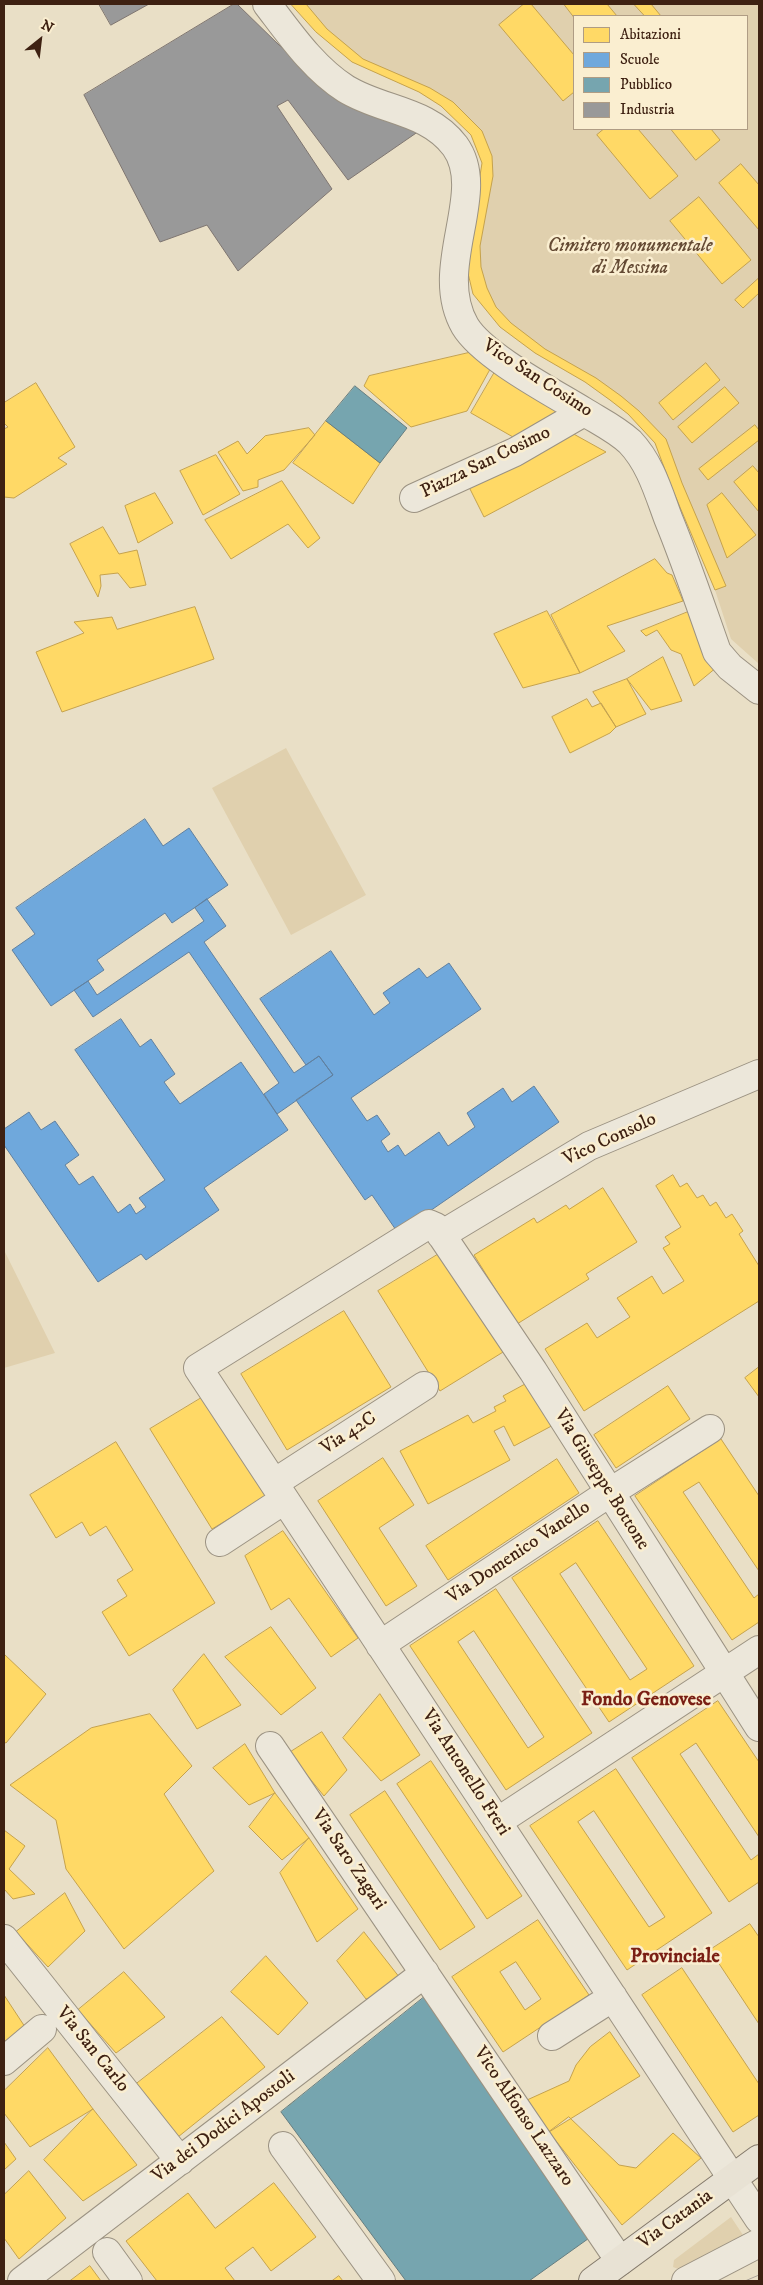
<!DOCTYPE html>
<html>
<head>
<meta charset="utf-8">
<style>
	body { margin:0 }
	#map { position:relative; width:763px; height:2285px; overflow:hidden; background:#e9dfc6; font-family:"IM FELL DW Pica",serif }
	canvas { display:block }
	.frame { position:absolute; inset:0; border:5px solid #3e2112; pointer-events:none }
	.legend { position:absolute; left:573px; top:15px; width:175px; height:115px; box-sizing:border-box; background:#faeed0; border:1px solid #af9c84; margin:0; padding:6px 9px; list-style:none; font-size:15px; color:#3e2112 }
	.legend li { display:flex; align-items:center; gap:10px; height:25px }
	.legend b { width:25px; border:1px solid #af9c84 }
	.north { position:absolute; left:15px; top:15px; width:50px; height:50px; -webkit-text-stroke:4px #faeed0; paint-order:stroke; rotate:29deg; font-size:14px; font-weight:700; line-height:20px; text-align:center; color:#3e2112 }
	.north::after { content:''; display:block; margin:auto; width:18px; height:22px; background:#3e2112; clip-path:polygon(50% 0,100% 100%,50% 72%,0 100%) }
</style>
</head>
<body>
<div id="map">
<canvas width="763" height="2285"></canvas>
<div class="frame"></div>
<ul class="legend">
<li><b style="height:14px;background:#ffd966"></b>Abitazioni</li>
<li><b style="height:14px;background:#6fa8dc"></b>Scuole</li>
<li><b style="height:14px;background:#76a5af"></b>Pubblico</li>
<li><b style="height:14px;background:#999"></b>Industria</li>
</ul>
<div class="north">N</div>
</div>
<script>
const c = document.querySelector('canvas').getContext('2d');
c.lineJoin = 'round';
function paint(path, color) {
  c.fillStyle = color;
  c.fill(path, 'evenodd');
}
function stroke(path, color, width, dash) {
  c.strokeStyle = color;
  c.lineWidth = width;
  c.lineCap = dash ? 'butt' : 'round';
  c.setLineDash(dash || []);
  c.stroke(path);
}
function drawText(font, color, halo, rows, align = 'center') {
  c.font = font + ' "IM FELL DW Pica",serif';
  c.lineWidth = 5;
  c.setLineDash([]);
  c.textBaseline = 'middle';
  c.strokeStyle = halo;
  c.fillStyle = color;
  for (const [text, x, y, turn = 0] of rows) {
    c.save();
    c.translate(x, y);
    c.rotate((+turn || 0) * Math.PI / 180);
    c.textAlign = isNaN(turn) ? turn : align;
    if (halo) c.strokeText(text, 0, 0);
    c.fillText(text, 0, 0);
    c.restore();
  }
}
const green = new Path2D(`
	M 291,4 L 759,4 L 759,664 L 731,639 L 715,590 L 671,486 L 655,443 L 628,414 L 610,400 L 585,382 L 535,353 L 500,327 L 473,294 L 474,209 L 482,163 L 471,135 L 441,106 L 419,92 L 352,62 L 316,32 ZM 574,16 L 747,16 L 747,129 L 574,129 Z
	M 286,748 L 366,895 L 291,935 L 212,788 Z
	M 4,1250 L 55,1353 L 4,1368 Z
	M 731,2217 L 745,2238 L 681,2270 L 673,2267 L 674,2260 Z`);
const homes = new Path2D(`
	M 291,4 L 306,4 L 327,29 L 363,59 L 430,88 L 453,102 L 482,131 L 492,156 L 493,176 L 480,246 L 481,267 L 487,288 L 496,307 L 511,323 L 545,349 L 596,378 L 621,396 L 639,411 L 666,439 L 682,483 L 726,586 L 715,590 L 671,486 L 655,443 L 628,414 L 610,400 L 585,382 L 535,353 L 500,327 L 473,294 L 466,265 L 482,163 L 471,135 L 441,106 L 419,92 L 352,62 L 316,32 Z
	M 524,4 L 531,4 L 574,55 L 574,92 L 563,101 L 499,25 Z
	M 564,4 L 607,4 L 617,16 L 574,17 Z
	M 634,4 L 651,4 L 661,16 L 645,16 Z
	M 604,129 L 638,129 L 678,176 L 650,199 L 597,135 Z
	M 671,129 L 711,129 L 720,140 L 696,160 Z
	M 741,164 L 759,185 L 759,230 L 719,183 Z
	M 699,197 L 751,260 L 722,284 L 670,221 Z
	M 759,278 L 759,293 L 743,308 L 735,300 Z
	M 472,352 L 494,362 L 467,411 L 411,427 L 364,386 L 369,376 Z
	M 706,363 L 720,380 L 673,420 L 659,403 Z
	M 496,370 L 560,412 L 513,437 L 471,413 Z
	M 36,383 L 75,447 L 58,458 L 67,464 L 14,498 L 4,497 L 4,429 L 8,427 L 4,423 L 4,403 Z
	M 725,387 L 739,403 L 692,443 L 678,427 Z
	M 326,421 L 380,463 L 353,504 L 293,463 Z
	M 755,425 L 759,430 L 759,440 L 708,480 L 699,469 Z
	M 309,428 L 315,435 L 284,470 L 258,480 L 258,487 L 243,491 L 218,452 L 238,441 L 247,454 L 265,436 Z
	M 570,432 L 606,452 L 484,517 L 468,485 Z
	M 216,455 L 240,494 L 203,515 L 180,471 Z
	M 753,466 L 759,473 L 759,512 L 734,482 Z
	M 282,481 L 320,538 L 308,548 L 288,524 L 231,559 L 205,520 Z
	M 155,493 L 173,523 L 138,543 L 125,506 Z
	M 722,493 L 756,535 L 727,558 L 707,505 Z
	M 103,527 L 119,554 L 137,550 L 146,585 L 130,588 L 118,573 L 100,575 L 101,586 L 98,597 L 70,544 Z
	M 655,559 L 667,573 L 672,575 L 683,601 L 607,626 L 625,651 L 580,673 L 551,615 Z
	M 195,607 L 214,659 L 62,712 L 36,652 L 84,633 L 74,622 L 112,617 L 117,629 Z
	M 547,611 L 580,673 L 523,688 L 494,634 Z
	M 688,612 L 717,667 L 694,686 L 681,654 L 671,650 L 657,630 L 646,636 L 641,631 Z
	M 663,657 L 682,701 L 651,710 L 627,679 Z
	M 627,679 L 646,714 L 616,727 L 593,692 Z
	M 587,699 L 592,707 L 601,703 L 616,727 L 610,733 L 570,753 L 552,717 Z
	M 673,1175 L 680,1187 L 687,1183 L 697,1198 L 703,1195 L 710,1206 L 716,1202 L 726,1218 L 732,1214 L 743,1231 L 739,1234 L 759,1266 L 759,1301 L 584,1411 L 545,1349 L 587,1323 L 597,1338 L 630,1317 L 617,1298 L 652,1276 L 663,1294 L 684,1281 L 663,1248 L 670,1244 L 665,1237 L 681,1227 L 656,1186 Z
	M 603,1188 L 637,1242 L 586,1274 L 589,1279 L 517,1324 L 474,1255 L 534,1218 L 537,1223 L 566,1205 L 569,1209 Z
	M 447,1249 L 508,1349 L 440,1391 L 378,1291 Z
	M 344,1311 L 391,1387 L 287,1450 L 241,1374 Z
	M 759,1367 L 759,1397 L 745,1378 Z
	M 537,1382 L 559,1422 L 514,1446 L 504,1426 L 494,1431 L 510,1460 L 428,1504 L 400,1451 L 468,1415 L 473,1423 L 496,1411 L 494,1407 L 506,1401 L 503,1396 L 525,1384 L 527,1388 Z
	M 668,1386 L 690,1419 L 616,1468 L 594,1435 Z
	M 208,1394 L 270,1494 L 212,1529 L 150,1429 Z
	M 721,1439 L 759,1496 L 759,1571 L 699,1482 L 683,1492 L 754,1598 L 759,1594 L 759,1622 L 732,1640 L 635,1496 Z
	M 116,1442 L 215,1603 L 129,1656 L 102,1612 L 127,1596 L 117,1580 L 133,1570 L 106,1526 L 90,1536 L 82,1522 L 56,1538 L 30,1495 Z
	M 383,1458 L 414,1505 L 379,1528 L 417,1586 L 386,1606 L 318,1501 Z
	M 557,1459 L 579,1493 L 448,1580 L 426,1546 Z
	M 598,1521 L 694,1666 L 609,1722 L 512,1578 ZM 576,1563 L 647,1669 L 630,1680 L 560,1574 Z
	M 283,1531 L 358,1638 L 331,1657 L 289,1598 L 271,1610 L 245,1556 Z
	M 496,1589 L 592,1733 L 506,1790 L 410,1646 ZM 474,1631 L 544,1737 L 528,1748 L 458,1642 Z
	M 271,1627 L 316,1688 L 281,1715 L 225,1657 Z
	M 4,1654 L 46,1694 L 6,1743 L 4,1742 Z
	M 204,1654 L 241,1705 L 197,1729 L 173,1690 Z
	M 380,1694 L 420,1755 L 381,1781 L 343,1738 Z
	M 718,1701 L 759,1762 L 759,1837 L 696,1743 L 680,1754 L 751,1860 L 759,1854 L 759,1882 L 729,1902 L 632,1758 Z
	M 150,1714 L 192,1766 L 164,1794 L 214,1871 L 124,1949 L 66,1869 L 56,1820 L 10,1785 L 91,1728 Z
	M 322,1732 L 347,1770 L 324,1796 L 289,1753 Z
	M 245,1744 L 275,1793 L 249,1805 L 213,1768 Z
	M 431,1761 L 522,1896 L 487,1919 L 397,1784 Z
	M 616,1769 L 712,1913 L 627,1970 L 530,1826 ZM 594,1811 L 665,1917 L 649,1927 L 578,1822 Z
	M 385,1791 L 475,1927 L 440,1950 L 350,1815 Z
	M 275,1793 L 309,1838 L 282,1860 L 249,1827 Z
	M 4,1830 L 25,1846 L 9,1869 L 35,1894 L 13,1899 L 4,1889 Z
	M 309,1838 L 358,1909 L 317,1942 L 280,1873 Z
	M 65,1893 L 85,1931 L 48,1967 L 16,1932 Z
	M 538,1920 L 589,1995 L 503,2052 L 452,1977 ZM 516,1962 L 541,1999 L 525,2010 L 500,1972 Z
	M 750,1924 L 759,1937 L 759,2024 L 710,1950 Z
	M 364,1932 L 407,1987 L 366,1999 L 337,1961 Z
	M 266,1956 L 308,2003 L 278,2035 L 231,1992 Z
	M 682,1968 L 759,2084 L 759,2115 L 733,2132 L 642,1995 Z
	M 124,1972 L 165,2017 L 116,2053 L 78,2010 Z
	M 4,1995 L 27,2030 L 4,2049 Z
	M 421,2015 L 449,2047 L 373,2104 L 407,2151 L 414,2168 L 355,2212 L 289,2106 Z
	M 222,2017 L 265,2067 L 168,2145 L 126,2092 Z
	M 610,2032 L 640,2076 L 549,2132 L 527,2100 L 569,2081 L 576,2065 L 590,2047 Z
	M 449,2047 L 484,2095 L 474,2102 L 554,2209 L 570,2198 L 584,2216 L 496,2281 L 487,2281 L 476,2267 L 498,2251 L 419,2143 L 407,2151 L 373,2104 L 393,2089 L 389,2080 L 388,2070 L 392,2060 L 398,2054 L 408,2049 L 417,2049 L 433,2059 Z
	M 48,2048 L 93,2109 L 30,2147 L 4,2113 L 4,2091 Z
	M 93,2109 L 137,2165 L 83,2201 L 44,2160 Z
	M 569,2117 L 619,2165 L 636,2168 L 673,2133 L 701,2158 L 622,2225 L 549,2132 Z
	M 4,2142 L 16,2159 L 4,2170 Z
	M 29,2171 L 66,2218 L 19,2259 L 4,2238 L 4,2195 Z
	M 274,2183 L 316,2237 L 271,2271 L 253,2247 L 225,2268 L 235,2281 L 157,2281 L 126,2241 L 188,2193 L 215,2228 Z
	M 477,2222 L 498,2251 L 469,2272 L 448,2243 Z
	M 448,2243 L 469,2272 L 456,2281 L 410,2281 L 405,2275 Z
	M 90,2266 L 101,2281 L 70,2281 Z
	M 469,2272 L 476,2281 L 456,2281 Z
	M 339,2276 L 343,2281 L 332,2281 Z`);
const schools = new Path2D(`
	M 145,819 L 163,846 L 189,828 L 228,885 L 172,923 L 165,913 L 97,960 L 104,970 L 51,1006 L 12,950 L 35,934 L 16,908 Z
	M 207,899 L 226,926 L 204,942 L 294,1073 L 319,1056 L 333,1075 L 277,1114 L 264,1094 L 279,1083 L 189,952 L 93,1017 L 74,990 L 88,981 L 97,995 L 204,921 L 195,908 Z
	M 331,951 L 374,1015 L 390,1003 L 383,993 L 419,968 L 427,978 L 449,963 L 481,1009 L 351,1098 L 367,1121 L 377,1115 L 390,1134 L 381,1141 L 388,1152 L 398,1145 L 405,1156 L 439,1132 L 448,1146 L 475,1127 L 467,1113 L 503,1088 L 512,1102 L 534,1086 L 559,1122 L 398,1233 L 372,1195 L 365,1200 L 296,1100 L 333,1075 L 319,1056 L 306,1065 L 260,999 Z
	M 121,1019 L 140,1047 L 151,1039 L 175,1074 L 164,1082 L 180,1104 L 241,1062 L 288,1130 L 204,1188 L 219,1210 L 146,1260 L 141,1254 L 98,1282 L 4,1145 L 4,1129 L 29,1112 L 41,1130 L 55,1121 L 79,1155 L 65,1165 L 79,1185 L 93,1176 L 118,1213 L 130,1204 L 136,1214 L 146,1207 L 139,1198 L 165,1180 L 75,1050 Z`);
const public = new Path2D(`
	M 355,386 L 407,428 L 380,463 L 326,421 Z
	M 428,1994 L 599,2231 L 529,2281 L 406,2281 L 281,2112 Z`);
const industry = new Path2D(`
	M 99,4 L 149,4 L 111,25 Z
	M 234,4 L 237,4 L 279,45 L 332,87 L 422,129 L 348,180 L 288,100 L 277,106 L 332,189 L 238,271 L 207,225 L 160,242 L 84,95 Z`);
const minor = new Path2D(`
	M 267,4 C 290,34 313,68 346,89 C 382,111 428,110 455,146 C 489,193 431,267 465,326 C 483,356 552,392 583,411 C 599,421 616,429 630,442 C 650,463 658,491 668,518 C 686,562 701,607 717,652 L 730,667 L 759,690
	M 414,498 L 515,452 L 584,412
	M 441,1235 L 589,1146 L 759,1074
	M 274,1483 L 424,1386
	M 220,1542 L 284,1500
	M 380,1645 L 609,1493 L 710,1429
	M 759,1727 L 533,1371 L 436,1227 L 429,1224 L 198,1368 L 759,2219
	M 270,1746 L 620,2261
	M 497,1822 L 759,1650
	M 4,1939 L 180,2161
	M 552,2036 L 613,1997
	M 4,2061 L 42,2029
	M 283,2146 L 381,2281
	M 107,2252 L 128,2281
	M 22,2281 L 425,1973
	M 686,2281 L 759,2243`);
const major = new Path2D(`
	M 593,2281 L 759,2159`);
const tram = new Path2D(`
	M 745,2281 L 759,2275`);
const parkNames = [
	["Cimitero monumentale",630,247],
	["di Messina",630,269]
];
const streetNames = [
	["Vico San Cosimo",537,379,33],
	["Piazza San Cosimo",486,463,-26],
	["Vico Consolo",610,1140,-25],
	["Via 42C",349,1434,-33],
	["Via Giuseppe Bottone",601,1480,58],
	["Via Domenico Vanello",519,1553,-34],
	["Via Antonello Freri",465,1773,57],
	["Via Saro Zagari",348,1860,56],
	["Via San Carlo",92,2050,51],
	["Vico Alfonso Lazzaro",523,2117,56],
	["Via dei Dodici Apostoli",224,2127,-37],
	["Via Catania",676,2220,-36]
];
const neighbourhoodNames = [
	["Fondo Genovese",646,1701],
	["Provinciale",675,1958]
];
paint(green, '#e0d0ae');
paint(homes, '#ffd966');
stroke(homes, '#c5a24d', 1);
paint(schools, '#6fa8dc');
stroke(schools, '#60809f', 1);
paint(public, '#76a5af');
stroke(public, '#657d80', 1);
paint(industry, '#999');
stroke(industry, '#7e7570', 1);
stroke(minor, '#9b9282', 30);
stroke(major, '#83796b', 30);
stroke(minor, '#ece7da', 28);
stroke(major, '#e8e2d4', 28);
stroke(tram, '#aca49a', 1);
drawText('italic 19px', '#644a34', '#faeed0', parkNames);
drawText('19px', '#3e2112', '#faeed0', streetNames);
drawText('bold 20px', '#7a1f14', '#faeed0', neighbourhoodNames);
</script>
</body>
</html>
